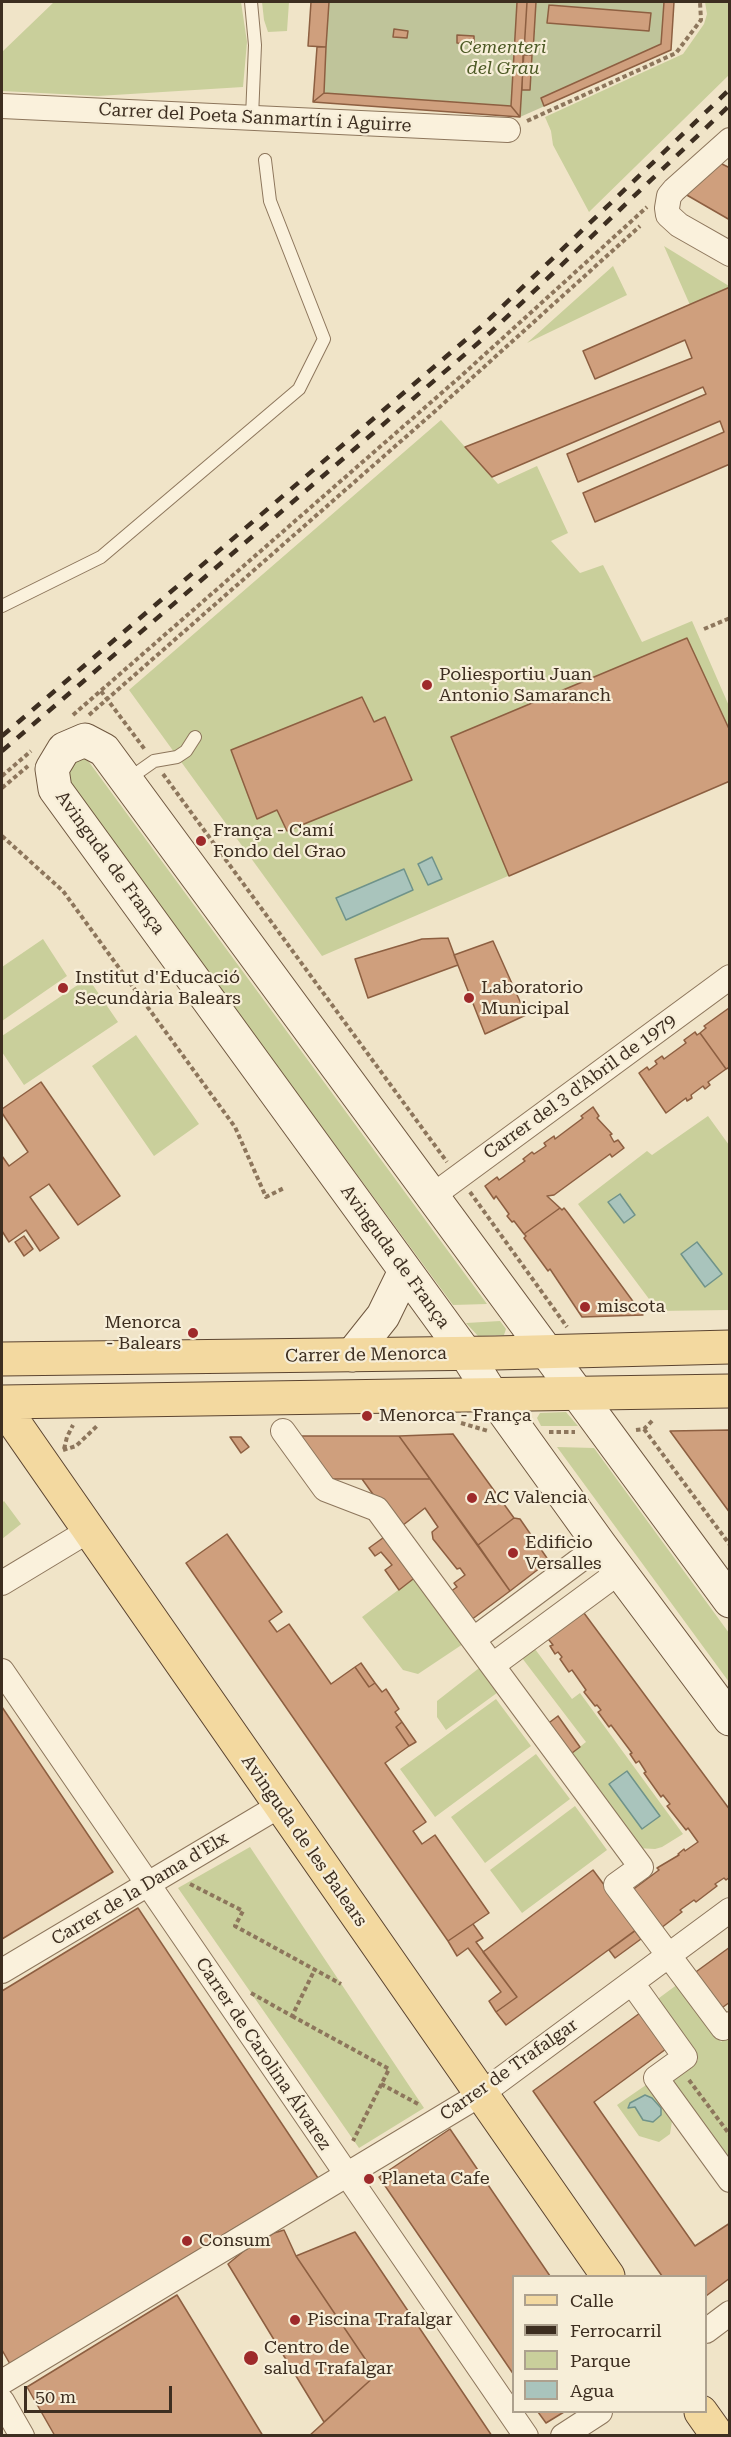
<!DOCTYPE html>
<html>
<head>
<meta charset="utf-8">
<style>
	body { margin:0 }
	#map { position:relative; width:731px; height:2437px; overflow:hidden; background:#f0e4c8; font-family:"Roboto Serif",serif }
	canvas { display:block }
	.frame { position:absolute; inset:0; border:3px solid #3d2e20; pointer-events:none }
	.legend { position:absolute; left:512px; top:2275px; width:195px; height:138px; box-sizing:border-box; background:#f7eed8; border:2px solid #ada18e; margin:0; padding:8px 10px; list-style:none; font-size:18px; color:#3d2e20 }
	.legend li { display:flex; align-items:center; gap:12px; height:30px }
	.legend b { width:30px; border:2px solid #ada18e }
	.scale { position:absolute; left:24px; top:2386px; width:148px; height:27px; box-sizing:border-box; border:3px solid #3d2e20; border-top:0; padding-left:8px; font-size:18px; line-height:21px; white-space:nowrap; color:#3d2e20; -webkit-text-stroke:4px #f7eed8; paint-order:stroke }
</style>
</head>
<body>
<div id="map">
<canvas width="731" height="2437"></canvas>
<div class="frame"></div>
<ul class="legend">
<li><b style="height:8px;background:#f3d9a0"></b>Calle</li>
<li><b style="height:8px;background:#3d2e20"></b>Ferrocarril</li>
<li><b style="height:16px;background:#c9cf9b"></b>Parque</li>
<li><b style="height:16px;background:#a9c4bc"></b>Agua</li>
</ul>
<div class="scale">50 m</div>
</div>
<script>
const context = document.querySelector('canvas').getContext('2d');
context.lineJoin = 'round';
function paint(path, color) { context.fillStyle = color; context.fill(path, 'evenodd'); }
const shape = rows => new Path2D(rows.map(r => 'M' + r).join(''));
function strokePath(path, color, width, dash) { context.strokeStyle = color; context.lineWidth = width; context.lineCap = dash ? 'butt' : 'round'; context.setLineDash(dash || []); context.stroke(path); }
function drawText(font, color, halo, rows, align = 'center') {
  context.font = font + ' "Roboto Serif",serif'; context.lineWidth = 4.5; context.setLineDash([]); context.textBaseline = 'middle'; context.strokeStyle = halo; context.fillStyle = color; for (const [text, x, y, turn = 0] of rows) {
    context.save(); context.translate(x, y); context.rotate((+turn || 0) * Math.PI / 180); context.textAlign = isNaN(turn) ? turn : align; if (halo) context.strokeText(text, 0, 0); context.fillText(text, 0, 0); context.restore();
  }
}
paint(shape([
	[54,2,241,2,247,42,243,87,98,96,2,91,2,52],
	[262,2,289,2,287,31,268,32,264,20],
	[705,2,729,2,729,75,589,212,553,145,551,131,545,117,683,54,704,24,707,14],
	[664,246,729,286,729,287,690,305],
	[613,266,627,295,527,343],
	[441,420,498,484,537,466,568,533,551,541,580,573,603,565,642,642,692,621,729,706,729,781,322,956,129,690],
	[67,757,86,758,487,1304,453,1305,64,776],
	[43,939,67,976,2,1021,2,967],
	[88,978,118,1022,24,1085,2,1052,2,1036],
	[136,1035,199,1124,154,1156,92,1066],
	[708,1116,729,1145,729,1310,658,1311,578,1204,647,1151,652,1155],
	[500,1321,506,1329,504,1335,478,1336,466,1323],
	[566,1412,578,1426,541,1426,537,1418,540,1413],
	[557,1447,594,1448,729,1633,729,1682],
	[4,1501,21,1524,2,1539,2,1503],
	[417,1576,466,1642,418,1674,403,1670,362,1617],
	[532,1645,572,1699,580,1693,683,1834,662,1847,655,1849,636,1848,568,1756,586,1742,519,1654],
	[483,1665,501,1690,446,1730,437,1717,437,1701],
	[496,1699,531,1746,435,1817,400,1769],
	[536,1754,570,1799,485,1863,451,1817],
	[575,1806,607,1850,522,1913,490,1870],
	[250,1847,424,2108,359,2148,178,1888],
	[678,1984,721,2042,729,2036,729,2167,667,2083,698,2060,655,2001],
	[646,2085,672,2121,670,2134,659,2142,639,2136,617,2105]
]), '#c9cf9b');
paint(shape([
	[311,2,674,2,671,50,520,117,313,102,317,47,308,46]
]), '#bfc49a');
const water = shape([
	[432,857,442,879,428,885,418,864,432,857],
	[404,869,413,890,346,920,336,898,404,869],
	[620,1194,635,1215,624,1223,608,1202,620,1194],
	[697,1242,722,1274,705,1287,681,1254,697,1242],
	[627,1771,660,1816,642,1829,609,1784,627,1771],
	[645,2095,652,2098,661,2108,661,2115,653,2122,643,2120,635,2107,628,2108,630,2103,645,2095]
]);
paint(water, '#a9c4bc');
strokePath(water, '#6f938a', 1.5);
const building = shape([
	[311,2,329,2,326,47,308,46,311,2],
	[517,2,527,2,520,117,511,106,517,2],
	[527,2,536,2,533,52,524,52,527,2],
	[664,2,674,2,671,50,544,106,541,98,661,44,664,2],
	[549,5,651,13,649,31,547,23,549,5],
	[394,29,408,31,407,38,393,37,394,29],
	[457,35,474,36,474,44,457,43,457,35],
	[317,47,326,47,324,93,313,102,317,47],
	[523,55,532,55,530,90,522,90,523,55],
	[324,93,511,106,520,117,313,102,324,93],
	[718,162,730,168,730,220,685,194,718,162],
	[730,287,730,464,595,522,583,493,724,432,720,421,578,482,567,454,706,394,703,387,492,477,465,447,692,358,685,340,595,379,583,351,730,287],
	[687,638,730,731,730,781,509,876,451,737,687,638],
	[362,697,374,722,385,717,412,780,287,831,277,810,257,819,231,750,362,697],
	[448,938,458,965,368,998,355,959,422,939,448,938],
	[493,941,526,1015,485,1034,454,955,493,941],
	[729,1008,730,1067,726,1069,700,1033,706,1028,704,1026,729,1008],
	[695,1032,697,1035,700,1033,726,1069,708,1082,710,1085,705,1089,703,1086,691,1095,692,1098,687,1101,686,1098,666,1113,639,1073,647,1067,649,1070,657,1064,655,1061,662,1056,664,1059,686,1043,684,1040,695,1032],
	[41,1082,120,1196,78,1225,49,1184,30,1197,59,1238,40,1251,26,1230,9,1242,2,1231,2,1156,9,1166,28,1152,2,1113,2,1109,41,1082],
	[593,1107,599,1116,597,1118,612,1134,610,1135,614,1142,618,1140,624,1148,612,1157,610,1154,554,1195,547,1196,560,1208,524,1234,514,1221,512,1222,507,1216,509,1214,496,1196,494,1199,485,1186,497,1177,499,1180,525,1161,523,1159,532,1152,534,1154,546,1146,544,1143,554,1136,555,1139,583,1118,581,1116,593,1107],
	[560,1208,562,1210,564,1208,568,1213,643,1315,582,1317,550,1269,548,1271,524,1238,526,1236,524,1234,560,1208],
	[24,1236,33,1249,24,1256,15,1242,24,1236],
	[730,1430,730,1513,670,1431,730,1430],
	[453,1434,514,1518,478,1545,399,1436,453,1434],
	[298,1436,399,1436,430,1479,329,1479,298,1436],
	[230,1437,241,1437,249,1447,241,1453,230,1437],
	[362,1479,430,1479,510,1591,467,1623,447,1594,457,1587,454,1583,465,1575,460,1568,457,1569,433,1539,432,1532,438,1527,425,1508,398,1529,362,1479],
	[514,1518,520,1519,549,1561,510,1591,478,1545,514,1518],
	[227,1534,282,1612,269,1621,277,1632,289,1624,331,1684,355,1667,369,1687,375,1683,382,1692,386,1689,399,1709,395,1712,402,1722,396,1727,409,1746,385,1763,426,1822,413,1831,422,1844,435,1835,489,1913,448,1941,186,1563,227,1534],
	[387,1535,417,1576,399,1590,385,1570,392,1565,381,1552,375,1556,369,1548,387,1535],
	[581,1609,730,1810,730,1877,726,1880,724,1878,715,1884,717,1886,696,1902,694,1900,680,1910,682,1912,661,1928,631,1891,659,1870,657,1868,679,1855,678,1854,684,1849,685,1851,698,1842,688,1828,686,1830,667,1806,670,1804,663,1795,661,1797,644,1773,646,1772,639,1761,636,1763,630,1754,632,1753,611,1725,609,1727,598,1712,601,1710,597,1705,595,1706,584,1692,586,1690,572,1670,569,1672,560,1659,562,1657,558,1652,555,1654,550,1646,553,1645,545,1635,581,1609],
	[361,1663,375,1683,369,1687,355,1667,361,1663],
	[2,1707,113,1872,2,1939,2,1707],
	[558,1716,580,1747,568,1756,546,1725,558,1716],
	[402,1722,416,1742,409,1746,396,1727,402,1722],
	[593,1870,637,1929,506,2025,496,2012,517,1997,483,1952,593,1870],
	[138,1908,318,2178,10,2364,2,2350,2,1991,138,1908],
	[473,1924,483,1938,476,1942,517,1997,496,2012,489,2001,501,1992,468,1948,457,1956,448,1941,473,1924],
	[635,1931,641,1939,615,1958,609,1950,635,1931],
	[730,1947,730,2002,719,2010,693,1974,730,1947],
	[640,2013,666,2049,594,2102,695,2246,730,2223,730,2278,706,2296,706,2276,662,2276,533,2091,640,2013],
	[450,2129,550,2276,514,2276,514,2375,379,2177,450,2129],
	[284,2230,296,2256,376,2375,324,2422,228,2264,245,2250,274,2233,284,2230],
	[355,2232,492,2436,309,2436,376,2375,296,2256,355,2232],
	[177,2295,263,2436,55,2436,27,2387,177,2295],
	[538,2412,564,2412,546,2423,538,2412]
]);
paint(building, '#cf9f7d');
strokePath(building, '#8d5f41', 1.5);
const lane = shape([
	[251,2,255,45,252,117],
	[2,606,101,557,299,389,324,339,270,201,265,160],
	[127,780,154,761,177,757,186,751,195,737]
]);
const street = shape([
	[2,106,508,130],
	[730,140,674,190,669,196,667,208,668,215,679,225,730,254],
	[431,1197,730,977],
	[283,1431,325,1489,377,1509,641,1867,616,1885,723,2028,730,2024],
	[2,1583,88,1531],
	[474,1639,600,1545],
	[493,1665,619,1572],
	[2,1671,526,2436],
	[2,1971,279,1806],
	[632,1983,685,2057,656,2078,730,2180],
	[706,2331,730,2313],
	[2,2382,481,2094,730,1910],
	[2,2401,22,2436],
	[563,2436,600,2412]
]);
const secondary = shape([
	[352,1355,383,1316,405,1271],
	[730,1601,104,750,85,740,64,749,52,769,55,789,466,1354,492,1395,600,1545,730,1719]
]);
const primary = shape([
	[2,1359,495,1353,730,1347],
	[2,1402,730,1391],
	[2,1405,608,2276],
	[701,2412,718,2436]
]);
strokePath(lane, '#8d765c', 14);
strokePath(street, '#8d765c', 26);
strokePath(secondary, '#6f573f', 35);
strokePath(primary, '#5b4430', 35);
strokePath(shape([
	[527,121,676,53,701,20,700,2],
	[704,629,730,618],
	[101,691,146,751],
	[73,715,461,376,647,207],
	[89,715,433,413,640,226],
	[163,774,447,1162],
	[2,776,31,751],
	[2,788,28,766],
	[2,836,63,891,235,1127,266,1197,284,1188],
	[470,1192,567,1327],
	[461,1423,488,1431],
	[644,1429,730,1545],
	[636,1430,644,1429,654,1419],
	[549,1432,575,1432],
	[64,1449,67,1437,73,1425],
	[63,1450,76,1446,97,1426],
	[190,1884,243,1911,235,1926,341,1984],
	[251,1993,292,2016,315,1969],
	[292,2016,389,2069,353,2141],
	[689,2080,730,2135],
	[381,2084,420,2105]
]), '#8d765c', 4, [4.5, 3]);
strokePath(lane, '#faf1dc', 12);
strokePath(street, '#faf1dc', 24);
strokePath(secondary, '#faf1dc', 33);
strokePath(primary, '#f3d9a0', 33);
strokePath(shape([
	[2,736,483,325,730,89],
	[2,751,491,332,730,105]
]), '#3d2e20', 4.5, [10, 10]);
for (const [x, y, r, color] of [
	[427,685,6,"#9e2a2b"],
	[201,841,6,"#9e2a2b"],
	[63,988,6,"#9e2a2b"],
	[469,998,6,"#9e2a2b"],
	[585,1307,6,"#9e2a2b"],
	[193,1333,6,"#9e2a2b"],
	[367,1416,6,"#9e2a2b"],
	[472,1498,6,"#9e2a2b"],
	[513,1553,6,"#9e2a2b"],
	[369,2179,6,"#9e2a2b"],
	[187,2241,6,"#9e2a2b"],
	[295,2320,6,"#9e2a2b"],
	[251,2358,8,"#9e2a2b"]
]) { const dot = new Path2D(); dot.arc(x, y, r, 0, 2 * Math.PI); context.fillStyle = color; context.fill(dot); strokePath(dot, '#f7eed8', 2); }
drawText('italic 18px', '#4d5a26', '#f7eed8', [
	["Cementeri",503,48],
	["del Grau",503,69]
]);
drawText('18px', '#3d2e20', '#f7eed8', [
	["Carrer del Poeta Sanmartín i Aguirre",255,118,3],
	["Avinguda de França",110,863,54],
	["Carrer del 3 d'Abril de 1979",580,1087,-36],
	["Avinguda de França",395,1257,54],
	["Carrer de Menorca",366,1355,-1],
	["Avinguda de les Balears",304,1841,55],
	["Carrer de la Dama d'Elx",140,1889,-31],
	["Carrer de Carolina Álvarez",263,2054,56],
	["Carrer de Trafalgar",509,2070,-35]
]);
drawText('18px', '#3d2e20', '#f7eed8', [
	["Poliesportiu Juan",439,675],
	["Antonio Samaranch",439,696],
	["França - Camí",213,831],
	["Fondo del Grao",213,852],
	["Institut d'Educació",75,978],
	["Secundària Balears",75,999],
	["Laboratorio",481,988],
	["Municipal",481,1009],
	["miscota",597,1307],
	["Menorca",181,1323,"right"],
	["- Balears",181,1344,"right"],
	["Menorca - França",379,1416],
	["AC Valencia",484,1498],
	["Edificio",525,1543],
	["Versalles",525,1564],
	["Planeta Cafe",381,2179],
	["Consum",199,2241],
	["Piscina Trafalgar",307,2320],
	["Centro de",264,2348],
	["salud Trafalgar",264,2369]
], 'left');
</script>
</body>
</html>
